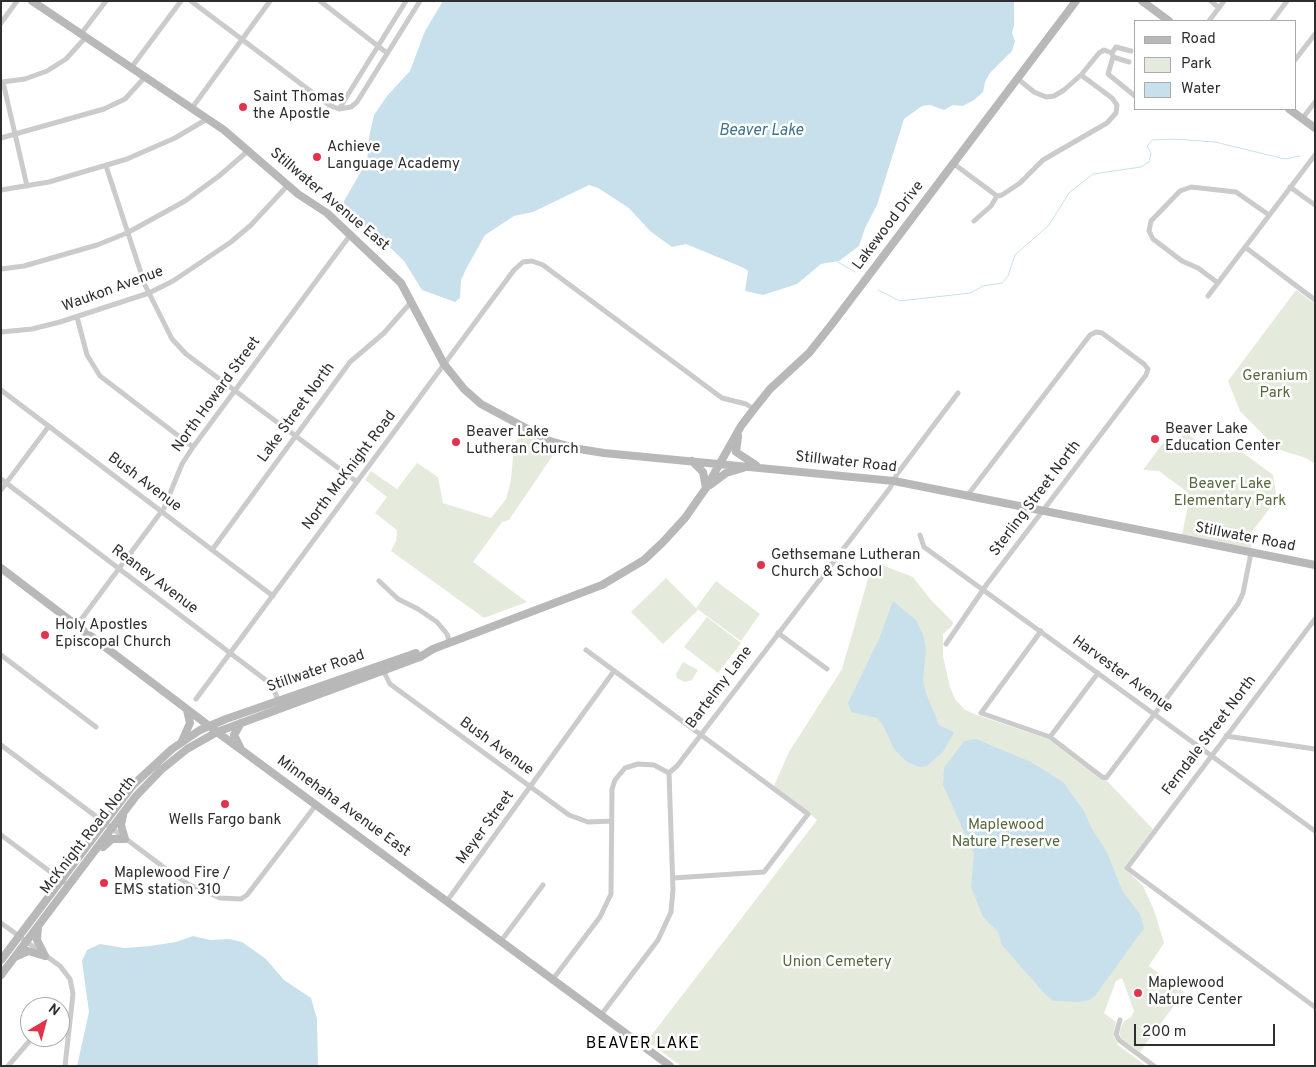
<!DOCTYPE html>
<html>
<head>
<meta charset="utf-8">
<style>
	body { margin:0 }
	#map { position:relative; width:1316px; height:1067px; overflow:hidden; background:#fff; font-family:Overpass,sans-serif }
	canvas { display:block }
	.frame { position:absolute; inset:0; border:2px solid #2e2e2e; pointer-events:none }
	.legend { position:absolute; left:1134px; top:20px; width:162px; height:90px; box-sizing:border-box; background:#fff; border:1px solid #ababab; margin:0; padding:6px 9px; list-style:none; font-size:15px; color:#2e2e2e }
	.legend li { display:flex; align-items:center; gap:10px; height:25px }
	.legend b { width:25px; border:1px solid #ababab }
	.north { position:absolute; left:20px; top:997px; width:50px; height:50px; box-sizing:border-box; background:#fff; border:1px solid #ababab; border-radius:50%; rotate:37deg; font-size:14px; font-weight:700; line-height:20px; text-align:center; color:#2e2e2e }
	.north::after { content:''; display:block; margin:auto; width:18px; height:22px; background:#e2334c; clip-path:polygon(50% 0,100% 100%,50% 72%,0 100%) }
	.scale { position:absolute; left:1134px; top:1024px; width:141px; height:22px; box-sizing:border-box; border:2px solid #2e2e2e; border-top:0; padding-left:6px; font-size:15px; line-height:18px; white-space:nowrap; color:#2e2e2e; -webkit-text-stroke:4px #fff; paint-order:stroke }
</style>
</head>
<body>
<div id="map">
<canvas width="1316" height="1067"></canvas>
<div class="frame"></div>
<ul class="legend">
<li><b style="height:6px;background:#b8b8b8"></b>Road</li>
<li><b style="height:14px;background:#e5ebdc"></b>Park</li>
<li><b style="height:14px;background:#c8e0eb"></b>Water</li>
</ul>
<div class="north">N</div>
<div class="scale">200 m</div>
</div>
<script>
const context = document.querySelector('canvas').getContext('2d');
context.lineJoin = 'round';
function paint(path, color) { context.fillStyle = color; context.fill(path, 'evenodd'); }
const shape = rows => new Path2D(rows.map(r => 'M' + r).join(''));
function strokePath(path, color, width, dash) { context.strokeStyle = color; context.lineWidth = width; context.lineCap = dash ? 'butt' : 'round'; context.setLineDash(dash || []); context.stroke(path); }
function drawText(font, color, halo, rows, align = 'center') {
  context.font = font + ' Overpass,sans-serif'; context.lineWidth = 5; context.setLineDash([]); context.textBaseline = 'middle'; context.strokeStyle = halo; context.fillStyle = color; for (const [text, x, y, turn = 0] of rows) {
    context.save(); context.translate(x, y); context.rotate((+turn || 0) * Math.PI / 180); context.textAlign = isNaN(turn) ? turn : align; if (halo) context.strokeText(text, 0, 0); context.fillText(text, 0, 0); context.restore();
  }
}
paint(shape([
	[1296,290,1315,304,1315,464,1306,458,1277,449,1240,411,1228,381],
	[522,432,553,448,555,452,509,520,502,522,473,562,527,602,484,618,391,551,396,541,397,530,375,513,387,497,365,480,371,471,397,489,417,463,438,477,443,503,491,518,506,499,511,480,514,444],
	[1185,432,1211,451,1242,452,1273,475,1277,499,1251,533,1251,553,1181,540,1188,505,1189,497,1186,491,1159,471,1143,470,1168,436,1177,442],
	[882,565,913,577,931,600,953,622,952,626,943,634,943,656,950,687,955,699,964,709,974,714,1048,739,1100,779,1107,781,1153,829,1125,866,1125,869,1143,886,1154,910,1164,943,1149,966,1184,992,1140,1052,1121,1038,1119,1033,1124,1021,1131,1017,1134,1011,1122,978,1116,981,1104,1013,1116,1022,1113,1034,1118,1045,1146,1066,681,1066,647,1041,817,820,789,797,773,788,789,752,842,669,870,572],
	[666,578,698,610,663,644,631,612],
	[716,581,760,614,741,641,696,608],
	[707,617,741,643,718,673,684,647],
	[683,662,698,670,692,680,685,682,677,678,676,674]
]), '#e5ebdc');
paint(shape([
	[443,1,1014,1,1014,25,1012,33,1015,41,1012,51,990,73,985,82,983,92,974,100,963,106,953,105,944,110,930,105,922,106,904,119,877,205,865,228,859,246,839,261,821,264,797,284,763,295,745,291,748,271,744,268,686,244,672,247,650,231,629,208,598,188,589,185,533,212,514,216,485,235,466,269,461,280,460,298,455,302,422,290,404,261,377,235,348,216,343,209,344,201,367,161,369,137,374,115,387,96,410,71,425,31],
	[893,601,916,620,923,634,926,650,923,681,926,693,939,725,954,732,943,752,927,766,919,767,907,762,894,749,883,725,877,718,851,712,848,703,879,639],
	[976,739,1031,762,1063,782,1084,811,1092,829,1107,852,1122,890,1140,914,1144,928,1095,996,1089,1000,1080,1002,1053,1001,1045,994,1002,945,998,932,983,917,971,887,974,854,943,785,944,768,964,741],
	[193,936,210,940,229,939,242,942,266,959,284,980,311,998,317,1019,318,1066,77,1066,89,1012,82,961,87,950,100,944,124,948,150,946,176,942]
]), '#c8e0eb');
strokePath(shape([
	[836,261,855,272],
	[878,290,900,301,970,293,983,286,1002,283,1008,276,1015,255,1049,225,1069,193,1093,174,1141,167,1149,162,1151,153,1147,146,1152,140,1174,139,1215,142,1285,159,1300,156]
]), '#c8e0eb', 1);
strokePath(shape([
	[191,1,329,105,339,109,351,107,357,102,420,1],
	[320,1,387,53],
	[1211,1,1219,8],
	[1209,21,1224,1],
	[1272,21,1287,1],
	[1,23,17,1],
	[81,34,106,1],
	[1112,53,1116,47,1131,51],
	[1113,57,1129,62],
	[1295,60,1315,34],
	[131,68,181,1],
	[1081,75,1099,53,1104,50,1112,53,1113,57,1108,74,1135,96],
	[2,82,25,79,47,71,66,59,86,37],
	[3,82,27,186],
	[192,108,270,1],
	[339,109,406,1],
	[1302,119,1315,102],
	[1,138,104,109,125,99,145,77],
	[954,164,997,196,1002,195,1020,183,1043,160,1107,123,1116,113,1117,105,1112,98,1081,75,1064,90,1054,96,1046,97,1034,92,1018,79],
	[106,166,145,285,172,339,186,354,357,482],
	[1290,187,1315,205],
	[1,190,49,182,127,159,175,138,207,119],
	[974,221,991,206,997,196],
	[1245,247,1315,300],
	[1,269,24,266,97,245,127,233,185,201,219,176,249,150],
	[1218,283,1198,268,1182,261,1153,239,1149,231,1151,221,1180,191,1191,187,1236,192,1269,215],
	[1208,296,1315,155],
	[77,317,87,355,100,376,193,447],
	[1,332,32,329,60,322,149,293,173,281,231,242,251,225,288,185],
	[1,390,273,596],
	[1,479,267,681,273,687,279,703],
	[1,490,49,426],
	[920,535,924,547,1315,831],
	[212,550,350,362,384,333,412,301],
	[379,581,398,599,418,609,437,622,447,634,450,643],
	[1315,619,1127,868,1315,1007],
	[77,625,164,508,182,464,193,447,351,234],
	[1041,631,981,713,1050,737,1102,777,1106,778,1238,604,1243,593,1251,553],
	[778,633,827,669],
	[946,644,987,584,1146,375,1148,369,1144,364,1102,333,1096,332,1090,335,967,496],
	[586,650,808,814,764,872,673,878],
	[1,655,96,727],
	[382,668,390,684,569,815,588,822,612,821],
	[196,699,514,270,523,262,532,261,543,265,722,398,746,404,754,409],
	[1226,736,1315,749],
	[1050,737,1098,673],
	[1,745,174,875,190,885,220,898,241,899,247,895,316,805],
	[669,773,677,766,890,488,897,474,958,393],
	[1,835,68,885],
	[447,901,614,671],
	[1,923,60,966,70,979,73,994,65,1066],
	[501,941,543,885],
	[553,979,600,917,611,894,612,789,615,780,625,768,638,764,654,765,669,773],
	[601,1015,658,940,671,912,673,890,669,773],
	[1120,1020,1116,1034,1119,1040,1154,1066],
	[60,1026,68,1026],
	[8,1066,33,1037]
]), '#cbcbcb', 5);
strokePath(shape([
	[32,1,224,130,298,194,327,213,401,283,444,364,464,389,481,404,550,441,579,449,604,453,894,481,1315,565],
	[1142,1,1169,21],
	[1289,109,1315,128],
	[738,436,736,452,756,465],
	[692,461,703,472,706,488],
	[710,485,726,473,743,468],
	[1,568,217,732,670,1066],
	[182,741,190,723,187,710],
	[240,747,234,735,241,723],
	[103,847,112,839,125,839,121,825,123,816],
	[38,927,37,940,45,956],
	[17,956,28,951,45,956],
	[1,960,133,785,172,749,200,730,226,719,416,653],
	[1,975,136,796,161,770,187,749,217,732,420,657,433,649,602,585,644,560,663,542,685,518,706,488,741,426,754,409,770,389,809,353,832,324,1076,1]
]), '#b8b8b8', 8);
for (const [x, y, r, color] of [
	[243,107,5,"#e2334c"],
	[317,157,5,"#e2334c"],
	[1155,439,5,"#e2334c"],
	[456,442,5,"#e2334c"],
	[761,565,5,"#e2334c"],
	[45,635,5,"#e2334c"],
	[225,804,5,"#e2334c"],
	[104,883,5,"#e2334c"],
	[1138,993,5,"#e2334c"]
]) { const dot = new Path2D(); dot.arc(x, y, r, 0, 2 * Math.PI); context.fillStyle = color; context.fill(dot); strokePath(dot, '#fff', 2); }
drawText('15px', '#2e2e2e', '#fff', [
	["Saint Thomas",253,98],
	["the Apostle",253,115],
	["Achieve",327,148],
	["Language Academy",327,165],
	["Beaver Lake",1165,430],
	["Education Center",1165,447],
	["Beaver Lake",466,433],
	["Lutheran Church",466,450],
	["Gethsemane Lutheran",771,556],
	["Church & School",771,573],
	["Holy Apostles",55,626],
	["Episcopal Church",55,643],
	["Wells Fargo bank",225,821,"center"],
	["Maplewood Fire /",114,874],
	["EMS station 310",114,891],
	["Maplewood",1148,984],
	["Nature Center",1148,1001]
], 'left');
drawText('15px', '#2e2e2e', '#fff', [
	["Stillwater Avenue East",329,200,40],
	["Lakewood Drive",889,226,-53],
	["Waukon Avenue",113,290,-20],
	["North Howard Street",217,395,-54],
	["Lake Street North",297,413,-54],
	["Stillwater Road",846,463,6],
	["North McKnight Road",350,471,-53],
	["Bush Avenue",144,483,37],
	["Sterling Street North",1036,499,-53],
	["Stillwater Road",1245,538,11],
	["Reaney Avenue",154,580,37],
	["Stillwater Road",316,672,-19],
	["Harvester Avenue",1122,675,36],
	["Bartelmy Lane",720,688,-53],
	["Ferndale Street North",1210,736,-53],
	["Bush Avenue",496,747,36],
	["Minnehaha Avenue East",343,807,36],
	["Meyer Street",486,828,-54],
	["McKnight Road North",89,836,-52]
]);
drawText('15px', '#54693c', '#fff', [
	["Geranium",1275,377],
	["Park",1275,394],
	["Beaver Lake",1230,485],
	["Elementary Park",1230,502],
	["Maplewood",1006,826],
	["Nature Preserve",1006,843],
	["Union Cemetery",837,963]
]);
drawText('italic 16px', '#3d748e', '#fff', [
	["Beaver Lake",761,132]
]);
context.letterSpacing = '1px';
drawText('16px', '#000', '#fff', [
	["BEAVER LAKE",643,1045]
]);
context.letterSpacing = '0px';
</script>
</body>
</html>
